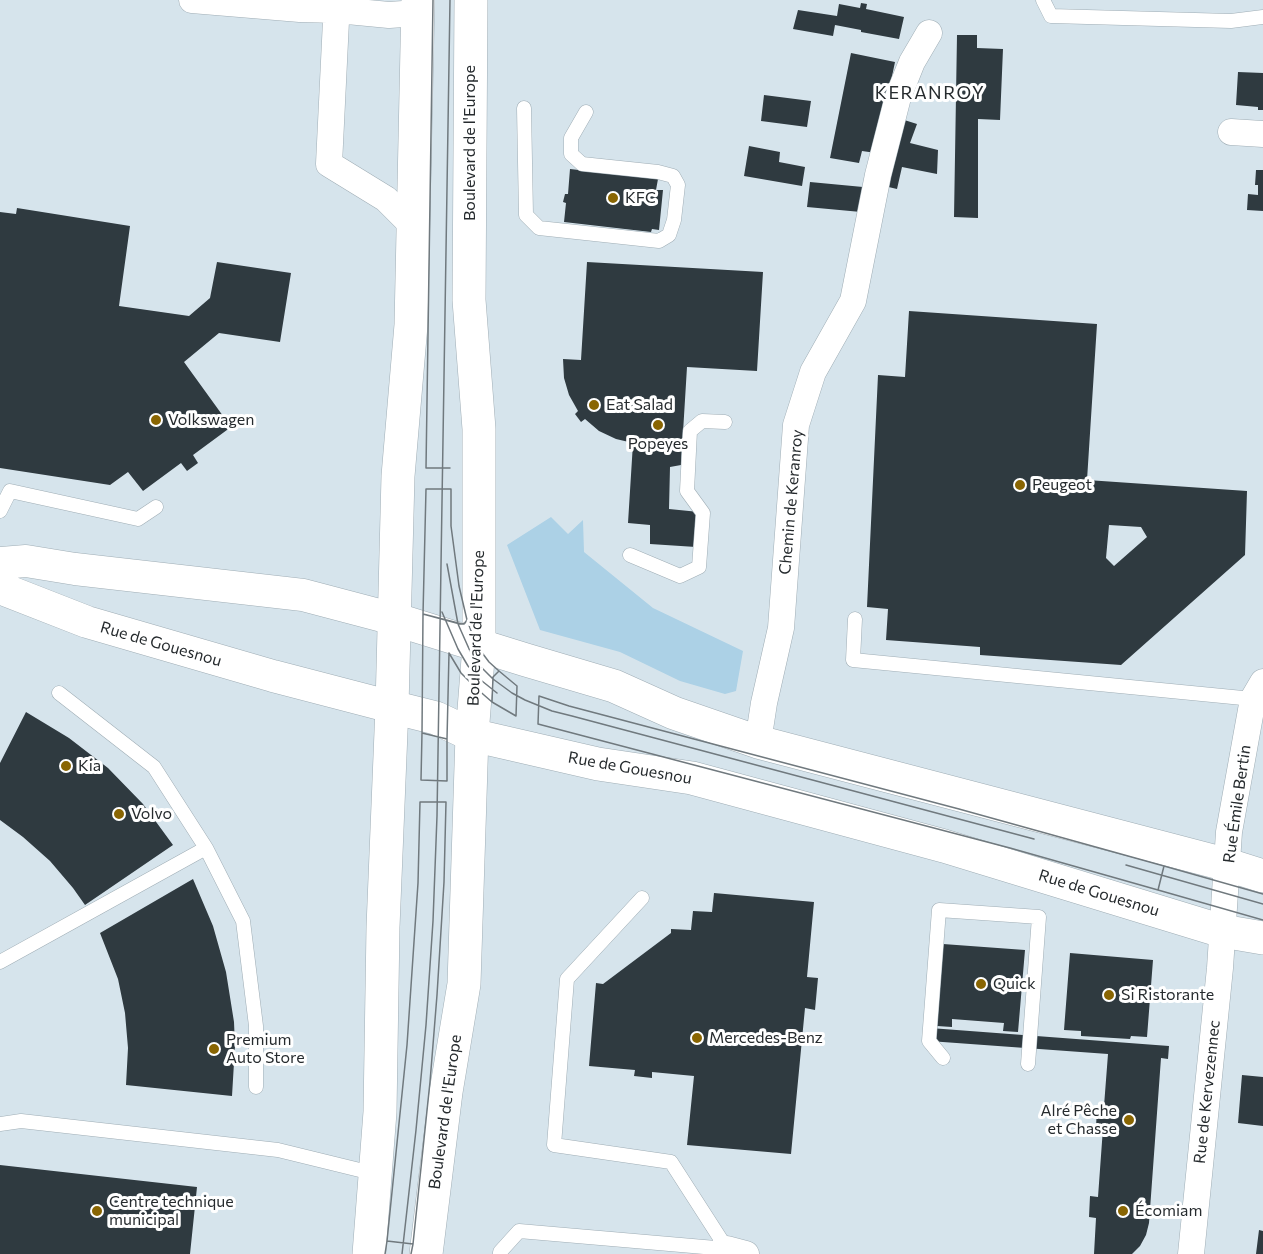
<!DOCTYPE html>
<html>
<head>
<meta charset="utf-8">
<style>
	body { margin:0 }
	canvas { display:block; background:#d6e4ec }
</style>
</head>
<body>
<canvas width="1263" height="1254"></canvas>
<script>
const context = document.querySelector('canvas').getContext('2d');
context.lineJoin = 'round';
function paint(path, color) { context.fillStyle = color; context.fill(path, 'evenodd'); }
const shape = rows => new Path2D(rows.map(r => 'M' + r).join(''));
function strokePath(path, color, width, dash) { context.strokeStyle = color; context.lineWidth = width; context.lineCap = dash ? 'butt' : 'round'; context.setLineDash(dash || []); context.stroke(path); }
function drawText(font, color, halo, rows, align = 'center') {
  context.font = font + ' Commissioner,sans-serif'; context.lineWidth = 6; context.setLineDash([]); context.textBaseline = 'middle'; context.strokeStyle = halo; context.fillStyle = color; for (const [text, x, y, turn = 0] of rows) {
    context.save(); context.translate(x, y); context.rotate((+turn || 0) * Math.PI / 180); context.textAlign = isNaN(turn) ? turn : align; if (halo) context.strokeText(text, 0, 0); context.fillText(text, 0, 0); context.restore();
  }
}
paint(shape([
	[551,517,568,534,583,520,584,552,653,608,743,651,736,691,725,694,680,681,620,652,540,630,507,545]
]), '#acd1e6');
paint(shape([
	[861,3,867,4,866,9,904,17,899,39,861,32,861,30,835,25,833,36,793,29,798,10,837,16,839,4,860,8],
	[957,35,977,35,977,48,1003,49,1000,120,978,119,978,218,954,217],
	[851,53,895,62,876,153,862,151,859,163,830,158],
	[1238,72,1263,73,1263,110,1258,110,1258,107,1236,105],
	[764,95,811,101,807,127,761,121],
	[898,118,917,124,910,143,938,150,937,174,902,167,897,189,880,185],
	[749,146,780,152,779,162,805,167,802,186,744,176],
	[570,169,658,179,656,190,663,190,659,230,652,229,651,232,564,222,566,203,563,202,565,194,568,194],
	[1256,170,1263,170,1263,211,1247,210,1248,194,1258,195,1258,185,1255,185],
	[810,182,863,187,861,212,807,207],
	[17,208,130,226,119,306,189,316,210,298,217,262,291,273,280,342,219,333,184,362,231,427,193,455,198,463,187,471,181,463,143,491,128,472,110,485,0,468,0,212,16,214],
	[587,262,763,272,757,371,687,367,681,465,670,467,669,509,699,512,696,547,650,544,650,525,628,523,633,443,616,439,599,431,585,419,581,422,575,414,578,411,569,395,564,378,563,359,581,360],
	[909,311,1097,324,1087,480,1247,491,1245,555,1121,665,980,655,980,647,886,640,888,609,867,607,878,375,905,377],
	[1109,525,1141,527,1147,537,1114,566,1106,558],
	[26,712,69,738,108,768,143,804,173,845,85,905,73,888,50,861,23,837,0,820,0,763],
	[193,879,213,926,226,972,234,1022,235,1046,232,1096,126,1085,128,1048,125,1013,118,979,100,933],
	[714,893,814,902,807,977,818,978,815,1010,805,1008,791,1154,687,1145,694,1076,652,1072,652,1078,634,1076,635,1070,589,1066,596,983,603,984,671,933,671,929,691,930,693,911,712,912],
	[943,944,1025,950,1018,1032,1003,1031,1004,1023,952,1019,952,1027,937,1026],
	[1070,953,1153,960,1147,1037,1131,1036,1130,1039,1081,1036,1081,1031,1064,1030],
	[930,1028,1169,1046,1168,1059,1161,1058,1149,1223,1146,1235,1140,1246,1132,1254,1094,1254,1096,1218,1089,1217,1090,1196,1098,1197,1103,1128,1096,1128,1097,1106,1104,1106,1108,1054,929,1041],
	[1242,1075,1263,1077,1263,1126,1238,1123],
	[0,1165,197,1187,190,1254,0,1254],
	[1259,1230,1263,1231,1263,1254,1256,1254]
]), '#2f3a40');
const service = shape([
	[1043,0,1051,16,1231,21,1263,17],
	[524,108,526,215,539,228,659,241,669,235,674,220,678,185,673,176,658,172,582,164,571,154,571,138,586,112],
	[0,511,10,491,138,519,156,507],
	[630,555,680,576,699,567,703,513,687,491,690,431,702,421,725,422],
	[855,619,853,660,1253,699],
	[206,848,243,921,256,1026,256,1087],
	[642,898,567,979,554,1145,671,1162,727,1249],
	[0,962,206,848,154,767,59,693],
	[943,1058,929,1041,939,910,1039,917,1028,1064],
	[0,1124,21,1121,278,1150,376,1174],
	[500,1254,500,1252,519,1231,727,1249]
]);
const minor = shape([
	[192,0,300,9,337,10,389,15,418,13],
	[337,0,329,164,386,199,413,226],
	[1231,132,1263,134],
	[758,742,764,703,781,628,796,425,813,372,853,301,878,175,898,97,912,62,929,33],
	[727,1249,746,1254],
	[1191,1254,1220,968,1229,832,1253,699,1263,682]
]);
const tertiary = shape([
	[0,563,26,561,75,569,303,595,394,619],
	[0,588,87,622,273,676,392,707]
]);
const secondary = shape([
	[394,619,526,660,614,686,674,713,758,742,1228,865,1263,876],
	[392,707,436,718,472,735,598,764,692,778,944,846,1222,931,1263,938]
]);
const primary = shape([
	[369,1254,380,1112,383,927,392,707,398,476,411,325,418,0],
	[426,1254,446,1092,464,984,472,735,479,646,479,429,469,300,471,0]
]);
strokePath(service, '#9fadb5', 15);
strokePath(minor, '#9fadb5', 27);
strokePath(tertiary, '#9fadb5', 33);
strokePath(secondary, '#9fadb5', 34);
strokePath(primary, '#9fadb5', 34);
strokePath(service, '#fff', 14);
strokePath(minor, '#fff', 26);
strokePath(tertiary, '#fff', 32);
strokePath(secondary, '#fff', 33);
strokePath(primary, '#fff', 33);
strokePath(shape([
	[433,0,426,468,450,468],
	[426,489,451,489,451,526,459,586,467,620,464,624,460,624,423,614,426,489],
	[447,564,458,624,470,651,480,666,493,679,512,693,525,700,552,711,572,716,1034,839],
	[442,612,458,649,468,666,482,681,497,693],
	[423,614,462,624,465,623,467,620,473,636,480,650,489,662,499,671,493,677,492,702,476,688,461,673,449,653,447,739,422,733,423,614],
	[499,671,517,686,516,716,492,702,493,677,499,671],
	[539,696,569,706,959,809,1164,866,1158,890,1010,848,538,724,539,696],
	[422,733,447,739,447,781,421,780,422,733],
	[420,802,446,802,444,882,437,995,430,1082,413,1244,387,1241,407,1045,418,883,420,802],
	[1126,865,1263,904],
	[1263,894,1164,866,1158,890,1263,920],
	[385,1254,387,1241,413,1244,411,1254],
	[402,1254,416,1130,426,1025,433,921,437,816,450,0]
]), '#70797e', 1.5);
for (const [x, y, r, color] of [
	[613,198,6,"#896502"],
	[594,405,6,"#896502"],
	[156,420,6,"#896502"],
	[658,425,6,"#896502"],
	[1020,485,6,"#896502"],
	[66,766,6,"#896502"],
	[119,814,6,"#896502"],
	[981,984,6,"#896502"],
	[1109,995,6,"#896502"],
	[697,1038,6,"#896502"],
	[214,1049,6,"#896502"],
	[1129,1120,6,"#896502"],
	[97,1211,6,"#896502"],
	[1123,1211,6,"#896502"]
]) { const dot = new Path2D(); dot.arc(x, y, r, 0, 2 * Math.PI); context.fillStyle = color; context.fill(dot); strokePath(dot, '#fff', 2); }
drawText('16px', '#262b2e', '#fff', [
	["Boulevard de l'Europe",470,143,-90],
	["Chemin de Keranroy",791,502,-85],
	["Boulevard de l'Europe",476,628,-88],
	["Rue de Gouesnou",161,644,16],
	["Rue de Gouesnou",630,768,10],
	["Rue Émile Bertin",1237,804,-82],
	["Rue de Gouesnou",1099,893,17],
	["Rue de Kervezennec",1207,1092,-84],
	["Boulevard de l'Europe",445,1112,-82]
]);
drawText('16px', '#262b2e', '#fff', [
	["KFC",625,198],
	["Eat Salad",606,405],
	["Volkswagen",168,420],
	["Popeyes",658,444,"center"],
	["Peugeot",1032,485],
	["Kia",78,766],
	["Volvo",131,814],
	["Quick",993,984],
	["Si Ristorante",1121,995],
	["Mercedes-Benz",709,1038],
	["Premium",226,1040],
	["Auto Store",226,1058],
	["Alré Pêche",1117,1111,"right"],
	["et Chasse",1117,1129,"right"],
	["Centre technique",109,1202],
	["municipal",109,1220],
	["Écomiam",1135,1211]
], 'left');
context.letterSpacing = '1.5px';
drawText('18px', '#262b2e', '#fff', [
	["KERANROY",930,93]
]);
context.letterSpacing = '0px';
</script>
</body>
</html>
